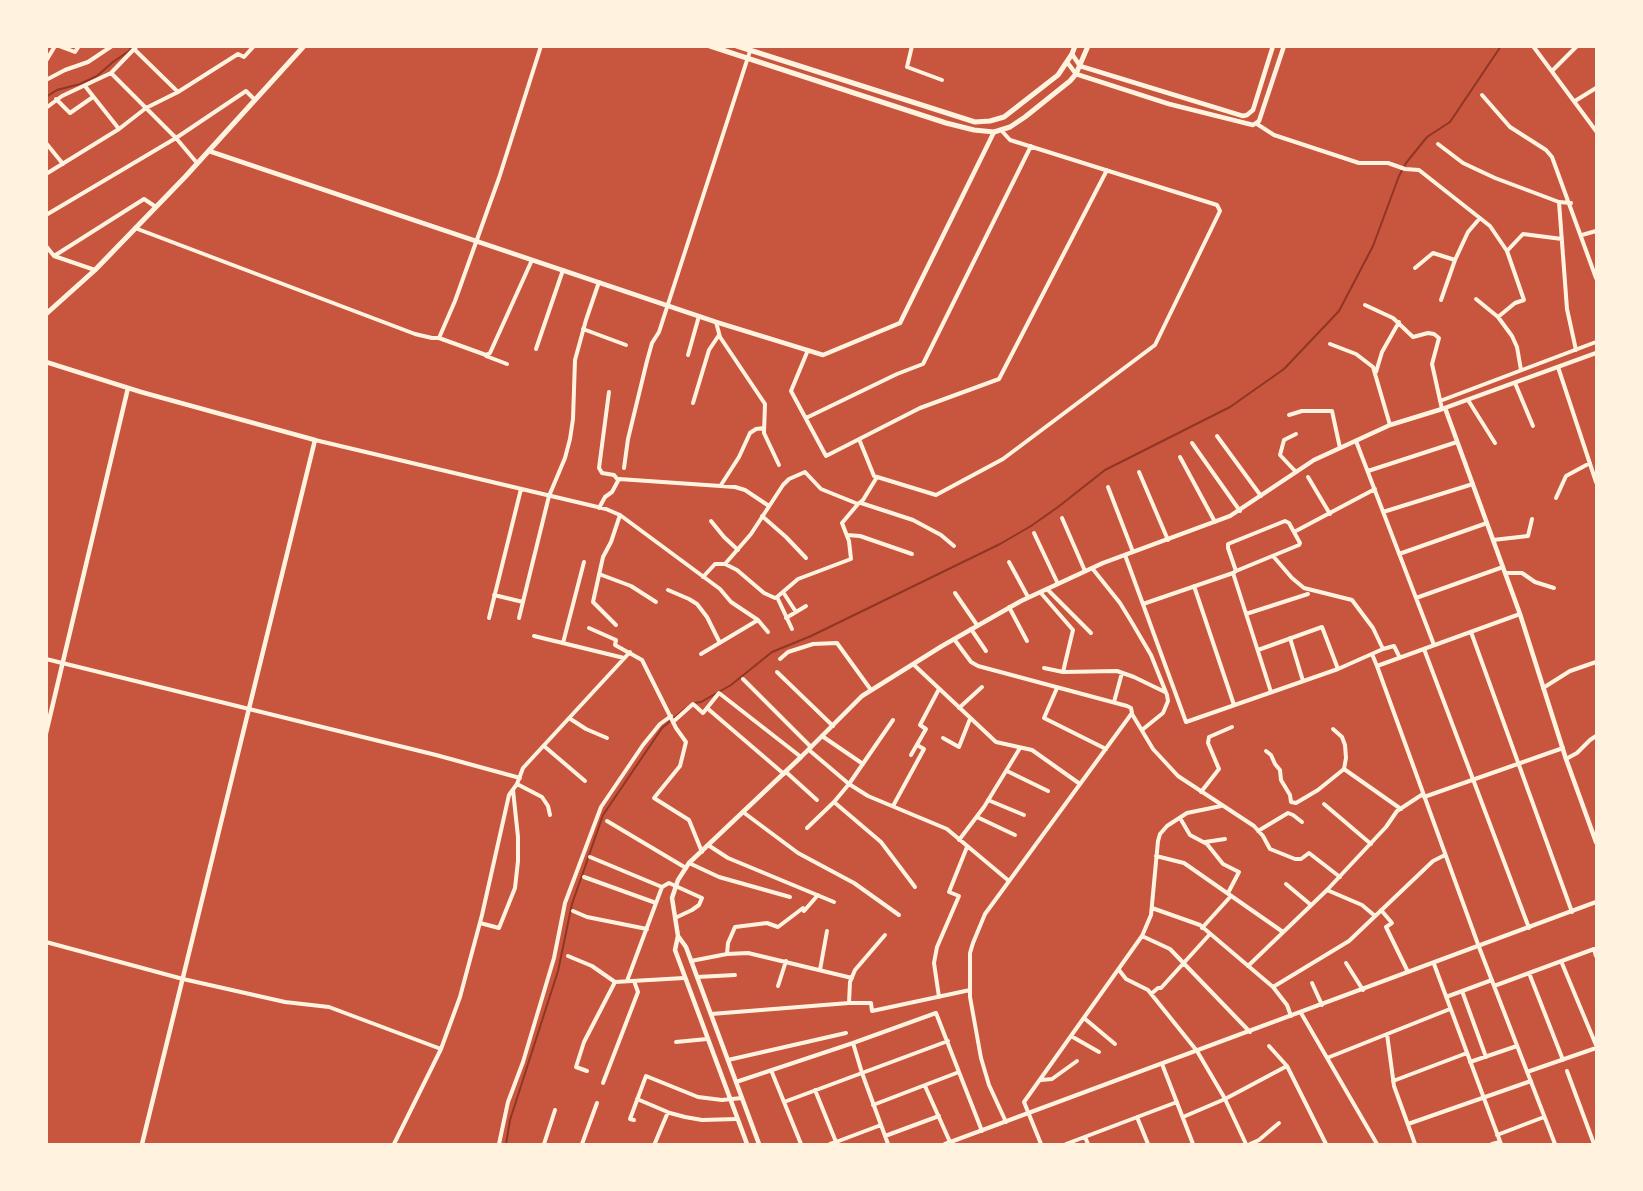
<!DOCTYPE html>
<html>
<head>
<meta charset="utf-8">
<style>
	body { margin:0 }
	#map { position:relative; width:1643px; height:1191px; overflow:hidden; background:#c8553d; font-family:Arial,sans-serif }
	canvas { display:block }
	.frame { position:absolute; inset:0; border:48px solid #fff3e0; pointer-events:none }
</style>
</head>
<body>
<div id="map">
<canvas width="1643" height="1191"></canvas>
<div class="frame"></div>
</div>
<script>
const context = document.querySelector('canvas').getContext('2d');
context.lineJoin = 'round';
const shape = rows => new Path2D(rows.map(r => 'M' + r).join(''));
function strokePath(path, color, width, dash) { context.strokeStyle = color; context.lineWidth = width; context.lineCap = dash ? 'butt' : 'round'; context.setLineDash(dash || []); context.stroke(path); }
strokePath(shape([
	[46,97,57,90,80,84,97,76,113,62,129,51,132,46],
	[694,703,701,702,731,685,772,652,811,636,1000,544,1031,526,1058,507,1105,470,1230,407,1284,369,1339,311,1373,246,1399,176,1406,163,1427,137,1450,122,1501,46],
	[506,1144,510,1120,558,971,572,904,603,815,662,728,686,708]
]), '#8f3625', 2);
strokePath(shape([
	[59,46,75,52,79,46],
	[912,46,907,67,942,80],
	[1533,46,1596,131],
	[135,50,178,92],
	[46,61,55,46],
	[1552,71,1577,46],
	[111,73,137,46],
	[46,80,65,70,88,62,112,46],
	[85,86,119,129],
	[1482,95,1510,127,1546,150,1552,157,1596,278],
	[56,99,70,113,93,97],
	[1575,101,1596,88],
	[46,108,62,96,111,73,176,138,197,163],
	[1257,124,1274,135,1359,163,1388,163,1405,169,1419,170,1490,226,1507,251,1524,300,1515,303,1498,317],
	[46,143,63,164],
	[1438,144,1463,163,1495,178,1559,202,1571,203],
	[46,174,119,129,146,108,178,92,238,54,244,57,254,46],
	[1559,202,1567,309,1576,350],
	[46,215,176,138,246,91,255,100],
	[135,228,415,334,432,338,439,338,455,301,499,178,541,46],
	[1582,235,1596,231],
	[46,246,54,256,95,270],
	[1507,251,1523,234,1562,239],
	[54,256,144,199,156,207],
	[1415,268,1433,253,1455,260],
	[1476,299,1498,317,1512,336,1517,347,1521,370],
	[1441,300,1455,260,1468,232,1480,218],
	[1365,305,1393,318,1413,337,1428,333,1434,334,1439,338,1432,364,1442,409],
	[716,322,720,337,765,404,764,433,779,465],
	[583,329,626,345],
	[439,338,486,355,490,353,532,260],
	[1330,344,1356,354,1373,367,1390,425],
	[536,349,563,270],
	[808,350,791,391,826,456,920,408,999,379,1107,170],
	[688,355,699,316],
	[486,356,507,364],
	[1558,367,1596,482],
	[1376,372,1382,352,1399,322],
	[1515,383,1533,426],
	[609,392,599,468,602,473,614,475,618,480],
	[1468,400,1495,443],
	[1440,401,1596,342],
	[693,403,709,350,719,335],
	[1289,415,1302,411,1332,411,1340,448],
	[806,418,897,374,923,364,1031,146],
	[1296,434,1284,440,1280,455,1296,472],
	[1217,436,1261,496],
	[859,439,874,476,936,495,1003,459,1155,345,1220,211,1217,205,1010,140,1001,130],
	[315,440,606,509,620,515,720,589,731,602,758,620,768,632],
	[1356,441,1434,645],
	[1192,443,1240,511],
	[1180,457,1215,522],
	[624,468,628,439,647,361,652,343,659,332,750,51],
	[1368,471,1457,442],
	[1139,472,1168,540],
	[1308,477,1330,514],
	[721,485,739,457,750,433,756,429,764,428],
	[1108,487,1133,552],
	[1556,498,1566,476,1590,463],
	[861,503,913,520,941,535,954,546],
	[599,508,605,497,612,492,619,479,735,487,745,490,769,506],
	[1383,512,1473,484],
	[762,516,786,537,806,558],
	[1062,518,1085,571],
	[711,521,724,537,738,550],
	[1294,532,1375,489],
	[1034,533,1058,584],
	[847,535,860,536,912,554],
	[1493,540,1528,536,1532,519],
	[1399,554,1487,523],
	[1125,555,1186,722,1338,669,1383,649],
	[1273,556,1292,578,1304,588,1352,600,1373,628,1383,649,1394,646,1400,658],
	[1009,562,1028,597],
	[725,564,751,534,783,485,789,479,805,472,821,489,858,504,863,500,877,477],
	[1092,568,1120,603,1131,621,1151,655,1167,695,1168,701,1163,713,1142,730],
	[1233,573,1271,692],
	[1505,573,1522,573,1535,582,1554,588],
	[599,574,631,586,656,602],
	[703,577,715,564,725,564,737,570,764,593,775,598,777,597,798,579,851,559,849,541,842,523,858,504],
	[1194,586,1234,705],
	[1047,589,1091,633],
	[668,590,689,599,697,604,707,617,720,643],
	[783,592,796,612],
	[1040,592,1073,630,1063,672],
	[955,593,977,625],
	[494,595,523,602],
	[777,597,792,629],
	[1416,598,1503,567],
	[1143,604,1233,573,1236,571,1299,545,1300,543,1289,523,1285,521,1228,544,1228,548,1236,571],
	[1009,607,1027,641],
	[1246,614,1308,594],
	[1520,614,1377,666,1479,947,1555,1144],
	[489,618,521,489],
	[519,618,549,496,565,458,570,439,573,419,575,360,586,320,599,282],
	[786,618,806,606],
	[616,625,593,602,603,557,611,542,620,515],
	[589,628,616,640,615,645,642,660,676,728,686,742,680,766,654,798,689,820,702,852],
	[971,629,986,651],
	[1471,632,1572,912],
	[534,636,624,658],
	[1290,638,1303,681],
	[954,639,971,662,978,666,1127,706,1131,708,1132,713,985,914,973,943,970,953,970,997,981,1058,989,1085,1006,1122],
	[563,643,584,562],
	[1424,649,1529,928],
	[1258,650,1322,627,1338,669],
	[701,654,758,620],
	[1372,654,1377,666],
	[46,659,436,755,520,778],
	[780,659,788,652,813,644,837,643,871,690],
	[913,664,996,742,1032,750,1080,784],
	[1044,668,1063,672,1117,671,1134,677,1165,692],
	[777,672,833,726],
	[743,679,811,747],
	[1057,688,1044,718,1106,749],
	[1543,688,1570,671,1596,662],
	[1114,702,1122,673],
	[707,708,784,774],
	[959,708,982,687],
	[1132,714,1153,749,1178,776,1254,826,1263,836,1270,849,1295,859,1301,859,1309,853,1340,877],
	[569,718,586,729,607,738],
	[674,721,693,704,703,713,719,693,801,757],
	[822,736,863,764],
	[943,738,959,747,970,719],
	[544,746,585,781],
	[809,750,849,784,868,796,947,829,1009,881],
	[1266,751,1271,755,1275,764,1280,770,1281,780,1290,795,1291,802,1296,803,1318,790,1344,769,1346,758,1345,745,1342,737,1333,729],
	[911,755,926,729,920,725,939,689],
	[1566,759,1577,753,1590,740,1596,736],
	[1344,769,1401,809],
	[1007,771,1048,791],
	[786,772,817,800],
	[517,784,542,797,548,806,550,815],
	[1201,792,1219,769,1208,743,1209,737,1232,727],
	[1424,797,1563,748],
	[988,800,1024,815],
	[834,802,881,842,915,887],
	[1324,804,1371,844],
	[893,806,924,749,917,745],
	[743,812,798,853,854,883,899,915],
	[977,817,1015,835],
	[1180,818,1190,835,1207,844,1223,864,1239,872,1228,893],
	[607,821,686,868],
	[807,828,834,802,849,784,893,720],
	[1258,831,1288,813,1293,815,1302,822],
	[959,840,984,807,1020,748],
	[1205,842,1225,839],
	[708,845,728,858,834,902],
	[1156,856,1184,863,1283,932],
	[590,857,662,887],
	[689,863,719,877,790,897],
	[584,877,656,903],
	[1286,884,1311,905],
	[1327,890,1362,905,1375,916],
	[1152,908,1200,925,1273,987,1287,1005,1291,1016],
	[1381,910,1392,923,1386,927,1408,972],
	[573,911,587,917,647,929],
	[480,923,499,928,515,888,518,861,518,837,513,790],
	[1202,928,1231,896],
	[1142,936,1170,949,1250,1032],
	[46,942,183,979,285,1002,329,1007,441,1049],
	[727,954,728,943,735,927,767,923,778,927,803,908,804,911,818,895],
	[568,956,592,966,615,982],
	[691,961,727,954,748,953,852,978],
	[1561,961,1596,1045],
	[1346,963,1363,990],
	[1434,964,1501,1144],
	[1248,966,1327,890,1386,827,1397,811,1423,794],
	[820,970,827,931],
	[1119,970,1126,979,1148,990,1197,1051,1224,1097,1246,1144],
	[1529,973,1563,1060],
	[697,977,735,975],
	[627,981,662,887,669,883,702,898,699,905,692,910,675,918],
	[1312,983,1322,1005],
	[778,986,786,961],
	[1494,986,1594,949,1596,956],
	[1273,987,1349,941,1433,861,1445,855],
	[1462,991,1486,1057],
	[1151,994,1158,988,1161,988,1210,934],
	[939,997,934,963,937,947,959,896,949,892,967,847],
	[1446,997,1492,980],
	[849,1003,871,1003,872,1011,970,990],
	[1301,1013,1377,1144],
	[711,1014,849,1003,850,982,855,970,885,935],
	[1084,1018,1115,1044],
	[1387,1034,1394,1086,1415,1144],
	[1071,1036,1099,1052],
	[676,1042,707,1039],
	[1269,1046,1287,1066,1326,1144],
	[1327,1058,1450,1009],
	[728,1060,846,1033],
	[1470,1062,1517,1046],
	[1162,1064,1193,1144],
	[771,1070,801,1144],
	[587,1071,576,1067,584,1042,615,982,684,978],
	[1567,1071,1594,1144],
	[1527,1072,1596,1048],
	[1041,1080,1052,1079,1077,1061],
	[1393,1081,1467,1053],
	[736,1082,853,1043],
	[603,1083,638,992,634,981],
	[925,1086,950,1142],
	[815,1090,836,1142,830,1144],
	[637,1099,670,1113,685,1117,702,1120,737,1119],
	[784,1102,948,1041],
	[873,1105,959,1072],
	[1137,1117,1148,1144],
	[1183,1117,1225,1099,1287,1066],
	[634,1120,630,1119,646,1076,698,1097,722,1100,742,1098],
	[1408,1124,1531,1081],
	[1497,1135,1544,1117],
	[885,1136,939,1116],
	[1085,1137,1088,1144],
	[836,1142,881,1125],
	[655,1143,668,1112],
	[394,1144,441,1049,460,997,482,915,509,795,517,784,523,768,630,652],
	[499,1144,508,1102,523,1062,554,958,565,903,601,807,643,745,660,724,671,716],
	[544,1144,555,1110],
	[582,1144,597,1103],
	[888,1144,862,1073,853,1043,936,1013,982,1131],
	[1041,1144,1024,1102,1142,936,1151,915,1158,841,1160,834,1167,826,1187,813,1221,806],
	[1066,1144,1177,1102],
	[1250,1144,1259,1140,1279,1123],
	[1492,1144,1500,1142]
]), '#fff3e0', 4);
strokePath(shape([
	[1072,54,1080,66,1243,116,1247,115,1253,110,1273,46],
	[1067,62,1076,74,1169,104,1253,125,1259,121,1284,46],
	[209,151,716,322,823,355,900,323,994,132],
	[46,362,141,392,315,440,142,1144],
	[1445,408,1520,614,1566,759,1596,842],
	[46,733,128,388],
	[678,936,686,947,759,1144],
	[747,1144,675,950,678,936,672,898,678,880,689,863,801,757,862,696,942,646,1021,601,1103,563,1230,516,1314,460,1390,425,1442,409,1596,353],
	[945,1144,1596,902]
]), '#fff3e0', 4.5);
strokePath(shape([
	[710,46,946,123,974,130,994,132,1010,127,1025,117,1070,81,1076,74,1088,46],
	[737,46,975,122,990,121,1004,117,1058,75,1072,54,1075,46],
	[46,314,95,270,185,177,304,46]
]), '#fff3e0', 5);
</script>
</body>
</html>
